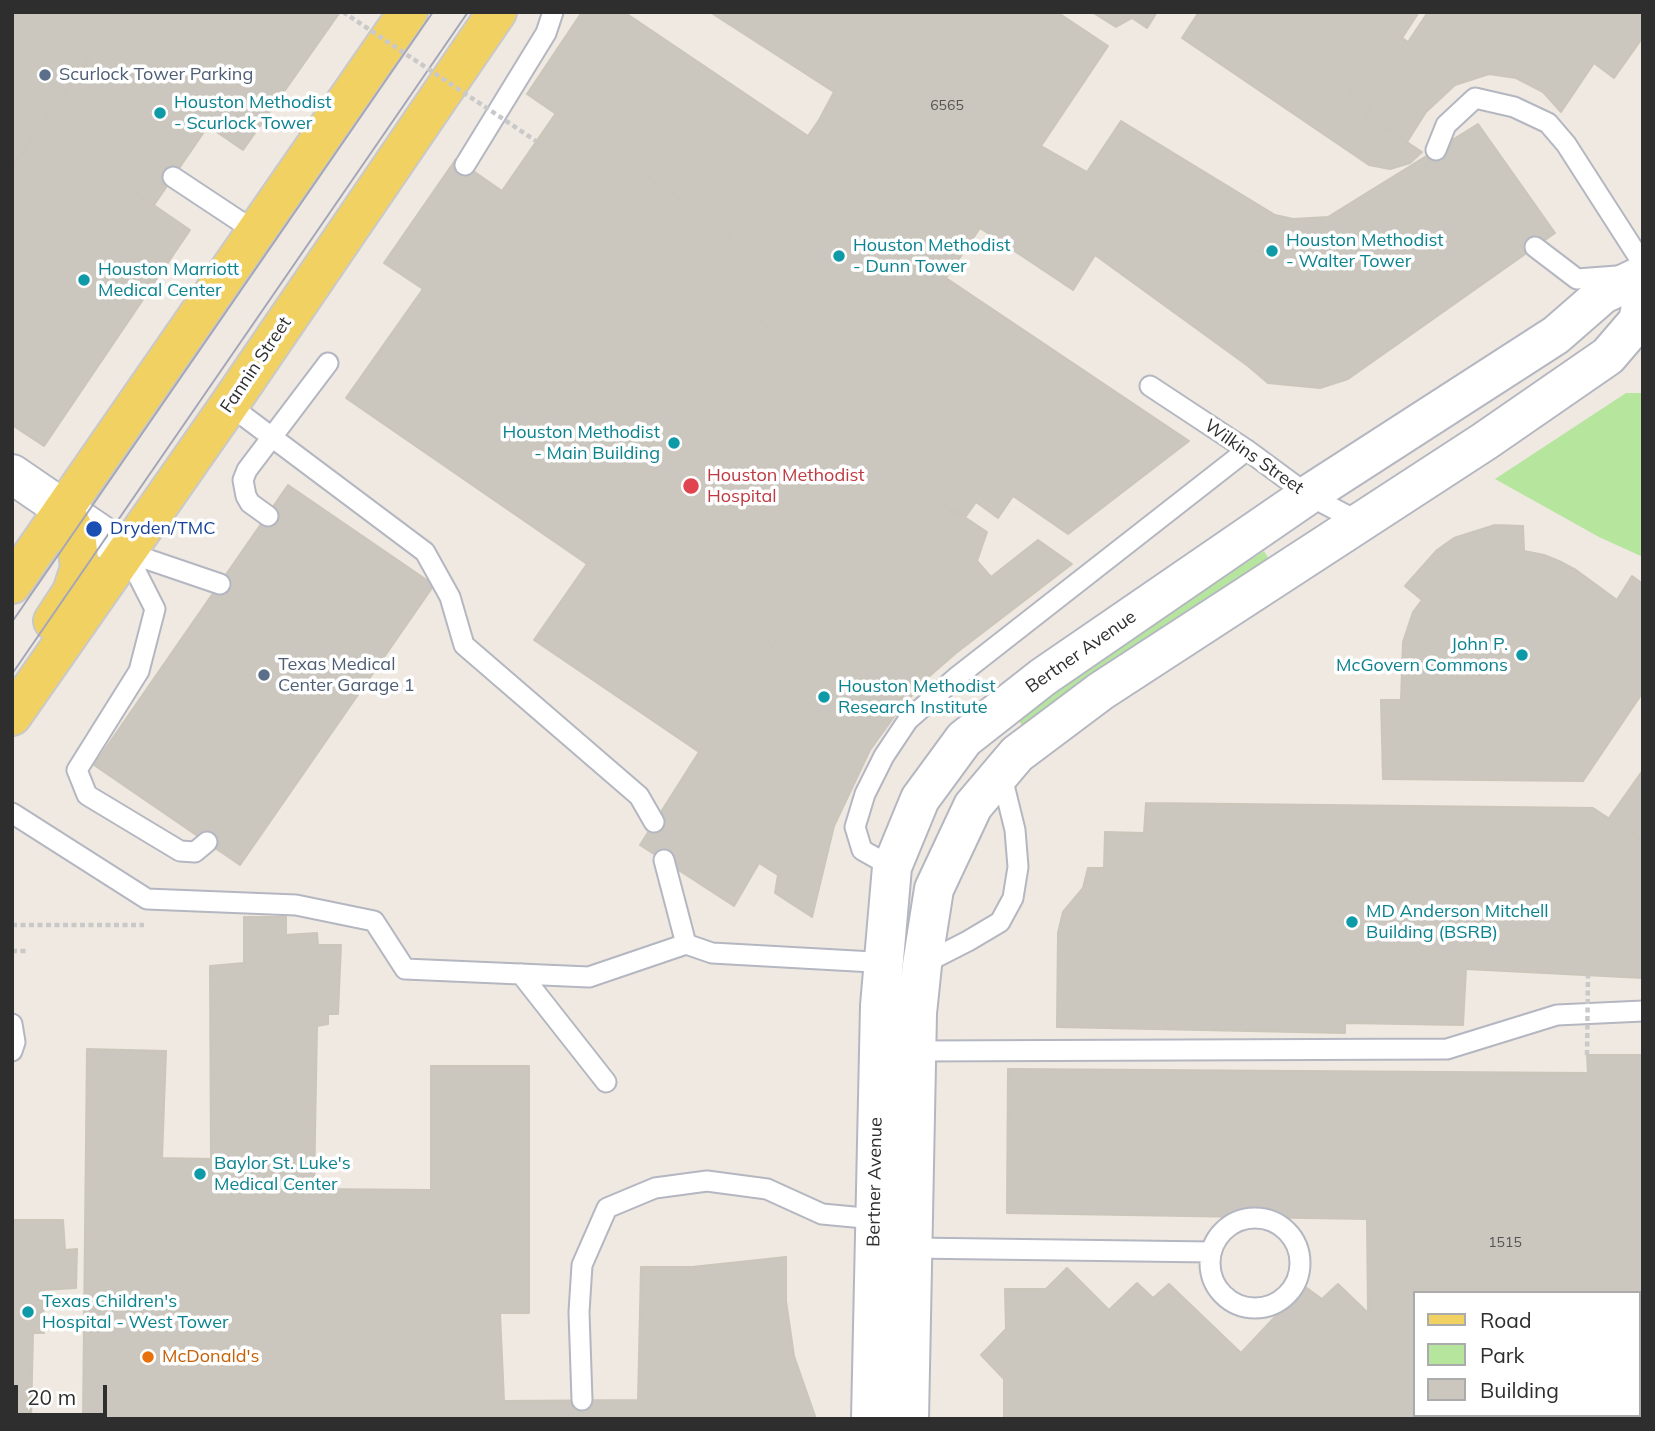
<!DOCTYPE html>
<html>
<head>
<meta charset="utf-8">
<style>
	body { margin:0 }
	#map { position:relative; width:1655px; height:1431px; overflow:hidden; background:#efe9e1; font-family:Mulish,sans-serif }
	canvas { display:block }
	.frame { position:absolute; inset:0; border:14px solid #2e2e2e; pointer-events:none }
	.legend { position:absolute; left:1413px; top:1291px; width:228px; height:126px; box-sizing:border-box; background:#fff; border:2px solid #ababab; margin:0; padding:9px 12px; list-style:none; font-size:21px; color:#2e2e2e }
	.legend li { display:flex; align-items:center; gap:14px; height:35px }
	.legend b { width:35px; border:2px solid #ababab }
	.scale { position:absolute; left:14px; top:1385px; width:93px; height:32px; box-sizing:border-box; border:4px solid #2e2e2e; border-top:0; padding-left:9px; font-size:21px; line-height:24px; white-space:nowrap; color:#2e2e2e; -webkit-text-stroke:5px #fff; paint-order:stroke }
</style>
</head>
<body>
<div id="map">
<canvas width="1655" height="1431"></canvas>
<div class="frame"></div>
<ul class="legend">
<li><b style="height:9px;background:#f2d163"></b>Road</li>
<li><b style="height:19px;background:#b6e59e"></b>Park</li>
<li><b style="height:19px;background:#cbc7bf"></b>Building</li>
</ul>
<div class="scale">20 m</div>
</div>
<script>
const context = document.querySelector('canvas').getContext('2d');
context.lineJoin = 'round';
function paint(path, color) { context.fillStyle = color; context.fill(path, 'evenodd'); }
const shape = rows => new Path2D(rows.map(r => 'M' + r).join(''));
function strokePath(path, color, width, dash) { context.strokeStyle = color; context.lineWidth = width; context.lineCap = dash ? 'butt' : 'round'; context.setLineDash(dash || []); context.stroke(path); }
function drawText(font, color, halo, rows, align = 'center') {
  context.font = font + ' Mulish,sans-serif'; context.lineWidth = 7; context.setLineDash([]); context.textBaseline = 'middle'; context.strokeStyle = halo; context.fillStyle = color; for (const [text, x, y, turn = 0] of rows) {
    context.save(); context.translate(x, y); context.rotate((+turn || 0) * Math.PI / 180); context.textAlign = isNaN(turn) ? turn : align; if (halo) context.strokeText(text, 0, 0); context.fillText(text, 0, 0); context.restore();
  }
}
paint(shape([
	[1626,393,1643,393,1643,557,1599,537,1495,479],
	[1264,551,1270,561,1023,726,1015,717,1108,651]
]), '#b6e59e');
const building = shape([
	[12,12,122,12,12,168,12,12],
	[122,12,340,12,243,150,208,126,154,205,40,127,122,12],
	[582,12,624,12,808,136,819,120,980,228,946,278,1189,441,1068,534,701,280,732,235,527,94,582,12],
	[710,12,1057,12,1108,46,1041,146,980,228,819,120,834,92,710,12],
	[1092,12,1157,12,1147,28,1132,18,1116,27,1092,12],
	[1199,12,1419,12,1402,38,1392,31,1349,92,1372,106,1366,115,1422,152,1410,163,1390,169,1369,165,1182,38,1199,12],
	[1428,12,1643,12,1643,37,1614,78,1594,63,1561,112,1543,92,1516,78,1489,74,1455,85,1426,112,1407,142,1366,115,1372,106,1349,92,1392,31,1408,42,1428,12],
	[556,113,732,235,701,280,1013,496,998,518,976,502,964,519,894,470,699,752,534,640,587,564,346,398,423,289,384,263,456,159,502,191,556,113],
	[1121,121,1275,215,1293,219,1328,217,1478,124,1555,233,1348,379,1320,388,1268,383,1248,366,1095,255,1073,290,980,228,1041,146,1087,172,1121,121],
	[40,127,190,230,44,446,12,425,12,168,40,127],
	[894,470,987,532,977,561,991,577,1038,540,1072,564,956,653,925,680,896,714,870,750,834,826,812,917,775,893,778,875,759,863,734,906,640,845,699,752,894,470],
	[288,485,434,585,240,865,94,765,288,485],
	[1495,525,1523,526,1524,551,1544,555,1559,561,1576,570,1617,600,1632,576,1643,584,1643,692,1583,781,1383,779,1381,700,1401,700,1403,642,1413,612,1422,600,1405,586,1437,550,1454,538,1495,525],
	[1643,770,1643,841,1609,818,1643,770],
	[1146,803,1593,808,1643,841,1643,978,1466,969,1463,1025,1345,1023,1345,1033,1057,1027,1058,933,1063,912,1083,888,1088,868,1104,868,1105,832,1144,833,1146,803],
	[244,917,286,917,286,935,317,933,318,945,341,945,338,1014,328,1014,328,1024,317,1026,314,1189,431,1190,431,1066,529,1066,529,1313,500,1313,504,1401,638,1400,641,1267,692,1267,786,1257,786,1301,794,1356,816,1419,83,1419,87,1049,166,1051,162,1158,211,1159,210,966,244,963,244,917],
	[1587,1055,1643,1055,1643,1419,1004,1419,1004,1379,981,1355,1006,1329,1005,1289,1046,1289,1067,1268,1109,1310,1137,1283,1153,1298,1169,1284,1241,1353,1304,1286,1322,1299,1338,1284,1368,1313,1367,1219,1007,1213,1008,1069,1588,1073,1587,1055],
	[1415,1293,1639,1293,1639,1415,1415,1415,1415,1293],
	[12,1220,63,1220,65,1250,77,1249,76,1288,43,1290,44,1333,33,1333,31,1419,12,1419,12,1220]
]);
paint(building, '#cbc7bf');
strokePath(building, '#cbc5ba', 2);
const lane = shape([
	[1436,150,1446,125,1475,98,1514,107,1548,123,1566,144,1643,264],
	[465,165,546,33,553,12],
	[173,177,256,232],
	[1535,247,1577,279,1617,276],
	[1150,386,1247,450,1308,495,1361,523],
	[229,405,425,552,450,597,464,645,639,796,654,822],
	[268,516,250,503,246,496,243,480,247,470,328,363],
	[126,552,155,609,139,671,77,770,87,795,180,851,195,852,207,842],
	[126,552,220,584],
	[12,813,147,899,296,905,374,921,405,969,589,977,686,944,712,953,891,963],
	[664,860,686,944],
	[892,867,862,850,855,827,865,794,884,756,908,720,958,676,1247,450],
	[921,965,968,941,1000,922,1013,898,1018,867,1015,830,1001,773],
	[521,974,606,1082],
	[12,1024,15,1042,12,1051],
	[917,1051,1447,1049,1557,1015,1643,1011],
	'1210 1263a45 45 0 1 1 90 0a45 45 0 1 1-90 0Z',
	[912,1248,1211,1252],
	[582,1400,579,1312,582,1265,607,1208,655,1188,707,1181,767,1189,822,1214,875,1219]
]);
const secondary = shape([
	[12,474,126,552],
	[871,1419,880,1006,892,867,920,799,964,739,1043,677,1308,495,1556,335,1603,294,1643,275],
	[909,1419,917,1013,922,965,934,889,973,806,1017,754,1101,691,1485,441,1608,356,1638,321,1643,297]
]);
const primary = shape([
	[12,584,408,12],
	[53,621,72,592,80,568,76,534,64,510],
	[12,716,229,405,497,12]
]);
strokePath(lane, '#b4b7c1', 23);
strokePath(secondary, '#b4b7c1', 42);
strokePath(primary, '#c9c9c9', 42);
strokePath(shape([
	[12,925,144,925],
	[12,951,29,951]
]), '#c9c9c9', 4.5, [5, 3.5]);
strokePath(lane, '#fff', 19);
strokePath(secondary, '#fff', 38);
strokePath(primary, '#f2d163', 38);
strokePath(shape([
	[12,622,433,12],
	[12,674,468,12]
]), '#a3a6b8', 2);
strokePath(shape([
	[343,12,536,141],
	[1587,1055,1588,975]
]), '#c9c9c9', 4.5, [5, 3.5]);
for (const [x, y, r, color] of [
	[45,75,7,"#5c6f8a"],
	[160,113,7,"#0f9aa8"],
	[1272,251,7,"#0f9aa8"],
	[839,256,7,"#0f9aa8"],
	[84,280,7,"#0f9aa8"],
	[674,443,7,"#0f9aa8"],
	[691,486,9,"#e0444e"],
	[94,529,9,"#1a4fb4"],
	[1522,655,7,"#0f9aa8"],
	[264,675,7,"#5c6f8a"],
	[824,697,7,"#0f9aa8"],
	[1352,922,7,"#0f9aa8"],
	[200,1174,7,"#0f9aa8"],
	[28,1312,7,"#0f9aa8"],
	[148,1357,7,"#e8710a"]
]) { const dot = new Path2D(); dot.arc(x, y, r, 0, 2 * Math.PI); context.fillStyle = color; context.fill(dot); strokePath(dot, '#fff', 2.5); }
drawText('14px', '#555452', null, [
	["6565",947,106],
	["1515",1505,1243]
]);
drawText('18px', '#4e5e75', '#fff', [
	["Scurlock Tower Parking",59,75],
	["Texas Medical",278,665],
	["Center Garage 1",278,686]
], 'left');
drawText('18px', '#0d838f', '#fff', [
	["Houston Methodist",174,103],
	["- Scurlock Tower",174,124],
	["Houston Methodist",1286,241],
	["- Walter Tower",1286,262],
	["Houston Methodist",853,246],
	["- Dunn Tower",853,267],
	["Houston Marriott",98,270],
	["Medical Center",98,291],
	["Houston Methodist",660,433,"right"],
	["- Main Building",660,454,"right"],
	["John P.",1508,645,"right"],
	["McGovern Commons",1508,666,"right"],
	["Houston Methodist",838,687],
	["Research Institute",838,708],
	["MD Anderson Mitchell",1366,912],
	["Building (BSRB)",1366,933],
	["Baylor St. Luke's",214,1164],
	["Medical Center",214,1185],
	["Texas Children's",42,1302],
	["Hospital - West Tower",42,1323]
], 'left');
drawText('18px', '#2e2e2e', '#fff', [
	["Fannin Street",256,365,-56],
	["Wilkins Street",1254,457,35],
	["Bertner Avenue",1081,652,-35],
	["Bertner Avenue",875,1182,-89]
]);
drawText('18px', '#be3a42', '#fff', [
	["Houston Methodist",707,476],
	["Hospital",707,497]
], 'left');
drawText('18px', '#164399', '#fff', [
	["Dryden/TMC",110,529]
], 'left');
drawText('18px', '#c56008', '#fff', [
	["McDonald's",162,1357]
], 'left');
</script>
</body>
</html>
